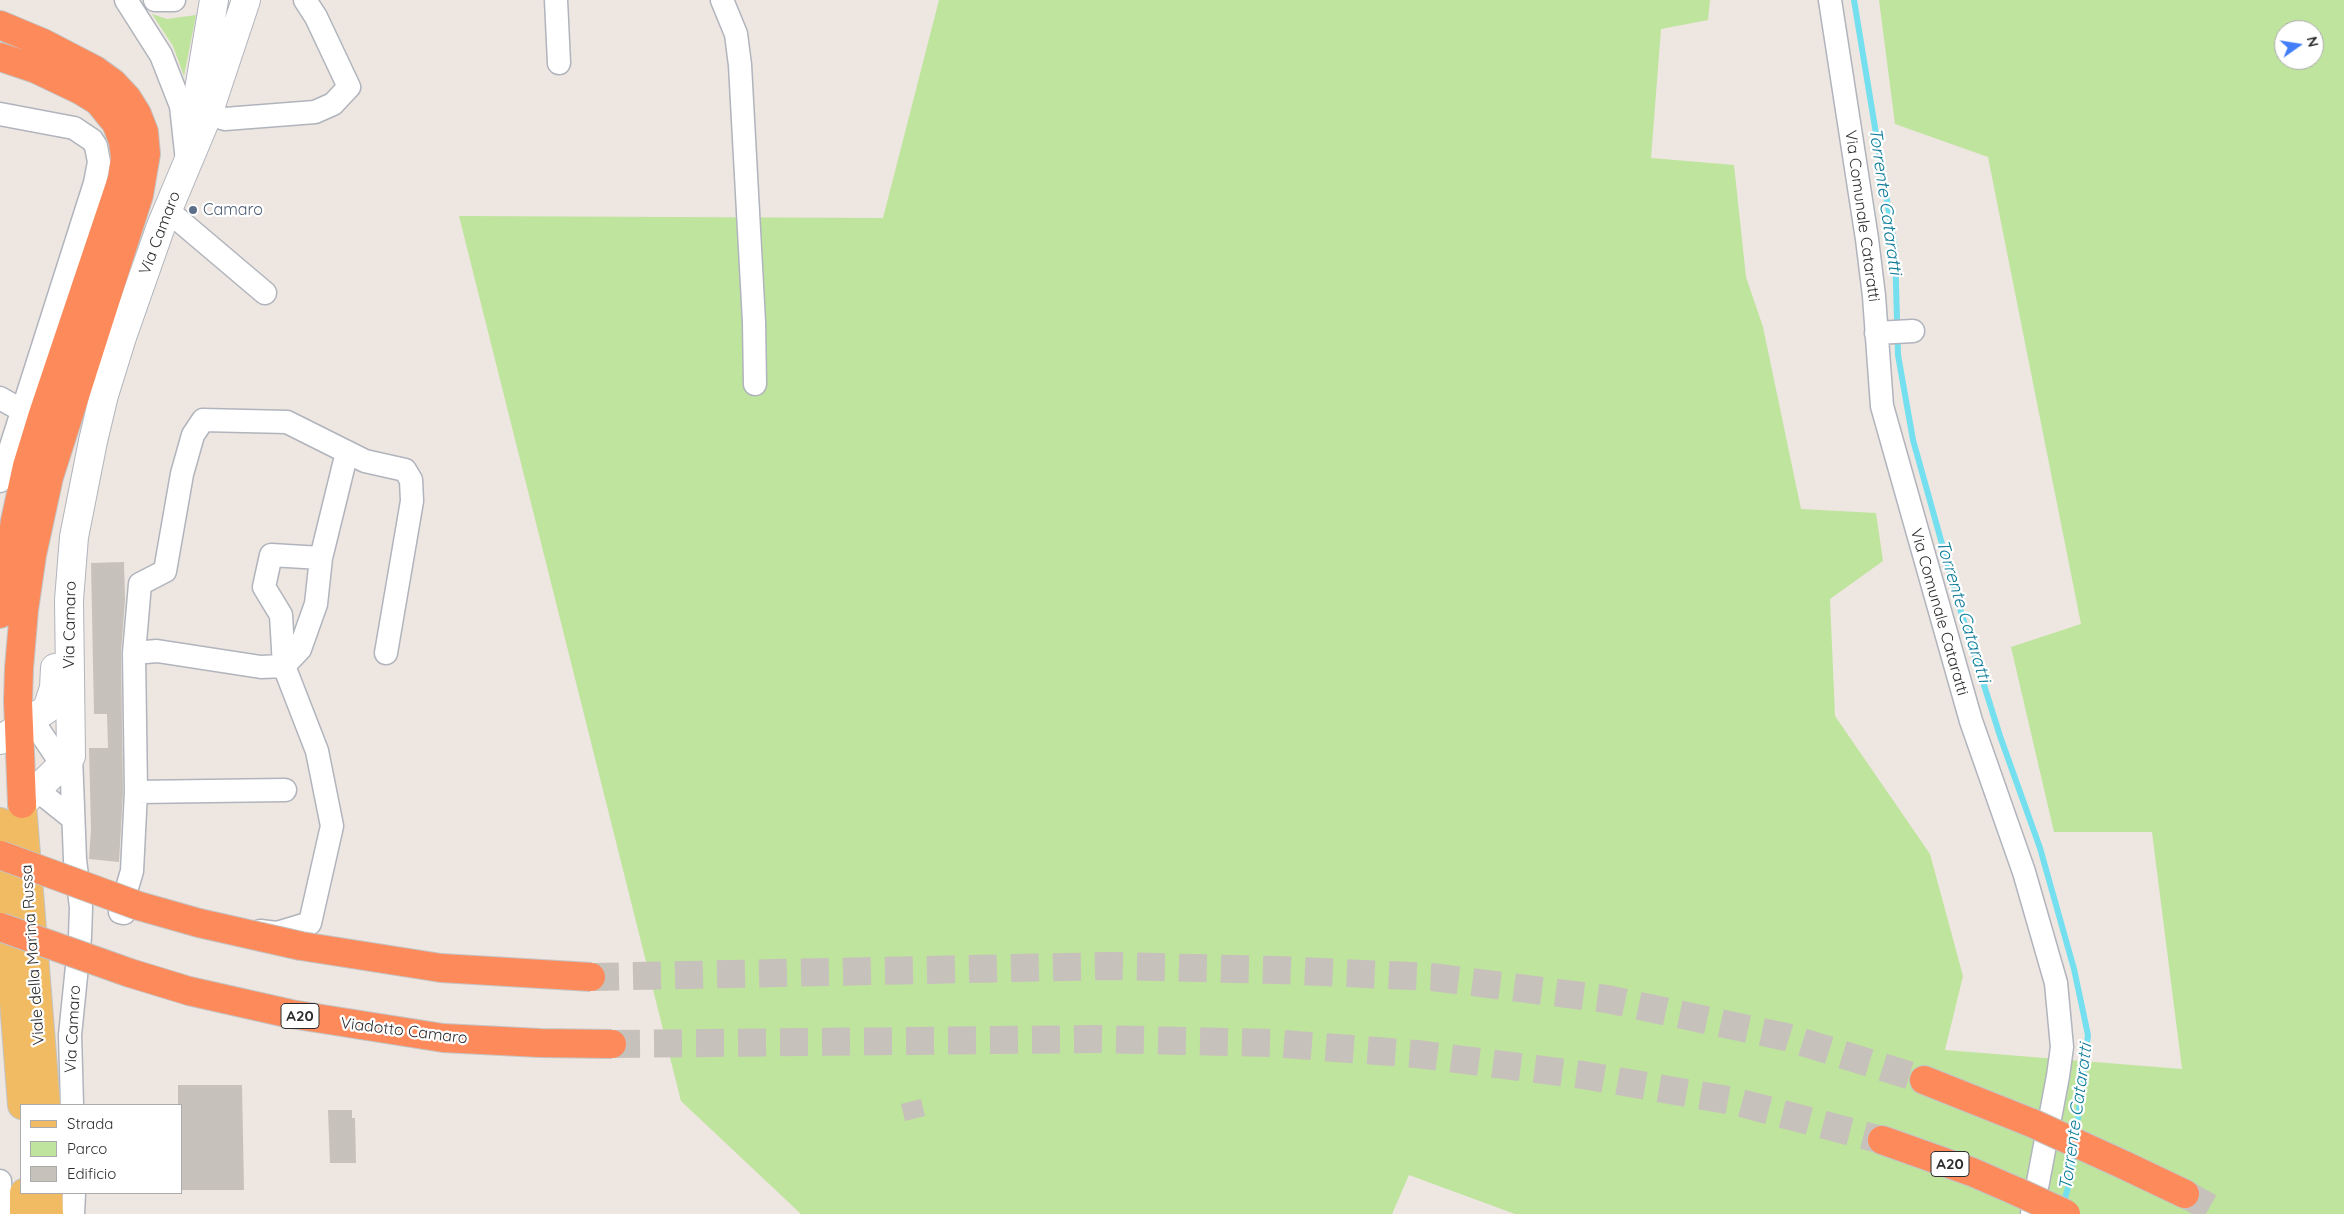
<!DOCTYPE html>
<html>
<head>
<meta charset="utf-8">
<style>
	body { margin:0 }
	#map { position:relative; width:2344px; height:1214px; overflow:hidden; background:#eee6e0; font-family:Quicksand,sans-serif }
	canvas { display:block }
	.legend { position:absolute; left:20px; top:1104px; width:162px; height:90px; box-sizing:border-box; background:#fff; border:1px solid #ababab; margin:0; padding:6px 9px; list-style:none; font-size:15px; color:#2d2d2d }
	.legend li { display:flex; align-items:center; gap:10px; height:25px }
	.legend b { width:25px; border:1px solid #ababab }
	.north { position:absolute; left:2274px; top:20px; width:50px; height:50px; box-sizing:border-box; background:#fff; border:1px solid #ababab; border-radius:50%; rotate:77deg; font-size:14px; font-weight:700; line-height:20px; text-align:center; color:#2d2d2d }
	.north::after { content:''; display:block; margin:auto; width:18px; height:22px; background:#427ef9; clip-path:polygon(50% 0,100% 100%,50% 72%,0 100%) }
</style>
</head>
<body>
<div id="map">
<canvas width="2344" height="1214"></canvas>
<ul class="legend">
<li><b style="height:6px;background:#f0bb62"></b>Strada</li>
<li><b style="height:14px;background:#bfe49d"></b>Parco</li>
<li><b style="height:14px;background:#c7c1bb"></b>Edificio</li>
</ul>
<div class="north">N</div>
</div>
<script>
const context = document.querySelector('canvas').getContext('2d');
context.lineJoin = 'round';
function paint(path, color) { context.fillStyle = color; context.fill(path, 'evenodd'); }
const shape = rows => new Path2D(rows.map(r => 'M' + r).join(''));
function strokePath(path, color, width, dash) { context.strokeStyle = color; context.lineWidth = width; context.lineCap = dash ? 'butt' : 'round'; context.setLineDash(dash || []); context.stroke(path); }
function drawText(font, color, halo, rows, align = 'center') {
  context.font = font + ' Quicksand,sans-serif'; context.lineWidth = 4.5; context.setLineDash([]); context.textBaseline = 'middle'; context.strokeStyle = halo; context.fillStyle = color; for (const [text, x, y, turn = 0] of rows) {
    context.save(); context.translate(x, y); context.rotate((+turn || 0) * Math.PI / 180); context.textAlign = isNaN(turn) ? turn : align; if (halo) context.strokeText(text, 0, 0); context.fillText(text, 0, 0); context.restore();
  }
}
paint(shape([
	[939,0,1710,0,1708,20,1661,29,1651,158,1734,165,1746,277,1763,327,1801,509,1876,513,1883,561,1830,599,1835,716,1930,854,1963,976,1945,1050,2182,1069,2152,832,2054,832,2011,647,2081,624,1988,157,1895,124,1879,0,2344,0,2344,1214,1515,1214,1409,1175,1392,1214,801,1214,681,1101,459,216,883,218],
	[2284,30,2314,30,2314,60,2284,60],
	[152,14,167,19,196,15,184,76,173,46]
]), '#bfe49d');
strokePath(shape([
	[1854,0,1895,249,1898,355,1913,440,1961,612,2000,736,2040,848,2074,969,2088,1035,2076,1135],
	[2063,1206,2071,1176,2074,1150]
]), '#74dfee', 6);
paint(shape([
	[124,562,125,600,121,653,123,792,119,862,89,859,91,829,89,748,108,748,107,714,94,714,91,563],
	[178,1085,242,1085,244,1190,181,1190,181,1105,178,1105],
	[921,1099,925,1116,905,1121,901,1104],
	[328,1110,352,1110,352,1118,355,1118,356,1163,330,1163]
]), '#c7c1bb');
strokePath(shape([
	[591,977,1111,966,1278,970,1432,977,1607,999,1786,1037,1924,1080],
	[612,1044,1099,1039,1270,1043,1417,1054,1583,1075,1733,1101,1882,1140],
	[2185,1194,2221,1214]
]), '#c7c1bc', 28, [28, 14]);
const street = shape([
	[126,0,161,55,181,106,187,161],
	[155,0,174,0],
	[556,0,559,63],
	[722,0,736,34,740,65,754,322,755,384],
	[1830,0,1867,239,1874,296,1882,406,1971,721,2024,872,2056,983,2062,1047,2058,1076,2032,1214],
	[181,106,225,119,315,112,333,104,349,87,316,17,305,0],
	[0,114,74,128,92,140,96,146,99,162,95,183,0,481],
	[167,210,265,293],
	[1876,333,1913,331],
	[0,398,21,410],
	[134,653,157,651,261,667,284,666,300,649,316,604,321,558,347,452],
	[32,720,71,778],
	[71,756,75,860,81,907,80,937,70,1035,72,1105],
	[37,790,72,818],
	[136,792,285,790],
	[124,913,120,912,132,871,136,792,134,653,140,584,165,571,182,474,193,435,203,420,287,422,365,461,405,470,411,480,412,501,386,653],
	[260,931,277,933,310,923,332,826,317,751,284,666,281,615,264,587,271,555,321,558],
	[0,1181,1,1214],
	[73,1214,74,1193]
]);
const secondary = shape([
	[195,114,214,0],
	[0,740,47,709,54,688,55,668],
	[22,804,71,756,69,600,74,537,93,441,104,395,122,337,161,226,208,114,246,0]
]);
const primary = shape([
	[22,804,46,1105],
	[0,822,22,1105],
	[48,1193,49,1214],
	[24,1214,24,1193]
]);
const highway = shape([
	[0,25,43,43,95,70,113,83,127,98,137,114,144,132,146,154,139,195,49,477,32,555,24,610,19,668,18,701,22,804],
	[0,57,36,69,80,90,98,101,116,123,123,141,125,158,122,179,42,417,27,466,15,521,0,614],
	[1924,1080,2032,1123],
	[1882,1140,1972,1172,2018,1192],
	[2124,1165,2185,1194]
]);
strokePath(street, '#b0b4bd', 25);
strokePath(secondary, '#b0b4bd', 30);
strokePath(primary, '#c4c4c4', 30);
strokePath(highway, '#c4c4c4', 30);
strokePath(street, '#fff', 22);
strokePath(secondary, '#fff', 28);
strokePath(primary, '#f0bb62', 28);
strokePath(highway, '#fd8a5b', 28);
const highwayBridge = shape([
	[0,855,139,906,199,923,301,946,441,968,591,977],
	[0,927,130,973,189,991,291,1014,443,1038,540,1043,612,1044],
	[2032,1123,2124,1165],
	[2018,1192,2066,1214]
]);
strokePath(highwayBridge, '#c4c4c4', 30, []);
strokePath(highwayBridge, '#fd8a5b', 28);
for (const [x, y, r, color] of [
	[193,210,5,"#5c6f8a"]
]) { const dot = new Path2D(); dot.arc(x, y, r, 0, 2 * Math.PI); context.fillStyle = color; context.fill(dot); strokePath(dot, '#fff', 2); }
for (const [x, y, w] of [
	[300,1016,38],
	[1950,1164,38]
]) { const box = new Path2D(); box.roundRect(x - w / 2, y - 12.5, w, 25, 4); context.fillStyle = '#fff'; context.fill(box); strokePath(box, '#2d2d2d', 1); }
drawText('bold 15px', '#2d2d2d', null, [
	["A20",300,1016],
	["A20",1950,1164]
]);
drawText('16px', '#4e5e75', '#fff', [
	["Camaro",203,210]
], 'left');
drawText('16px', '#2d2d2d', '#fff', [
	["Via Comunale Cataratti",1862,216,82],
	["Via Camaro",160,233,-69],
	["Via Comunale Cataratti",1939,612,74],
	["Via Camaro",70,625,-89],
	["Viale della Marina Russa",33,955,-94],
	["Via Camaro",73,1029,-87],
	["Viadotto Camaro",404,1031,7]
]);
drawText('italic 18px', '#0e7c98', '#fff', [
	["Torrente Cataratti",1885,201,82],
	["Torrente Cataratti",1963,611,73],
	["Torrente Cataratti",2076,1117,-82]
]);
</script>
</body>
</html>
